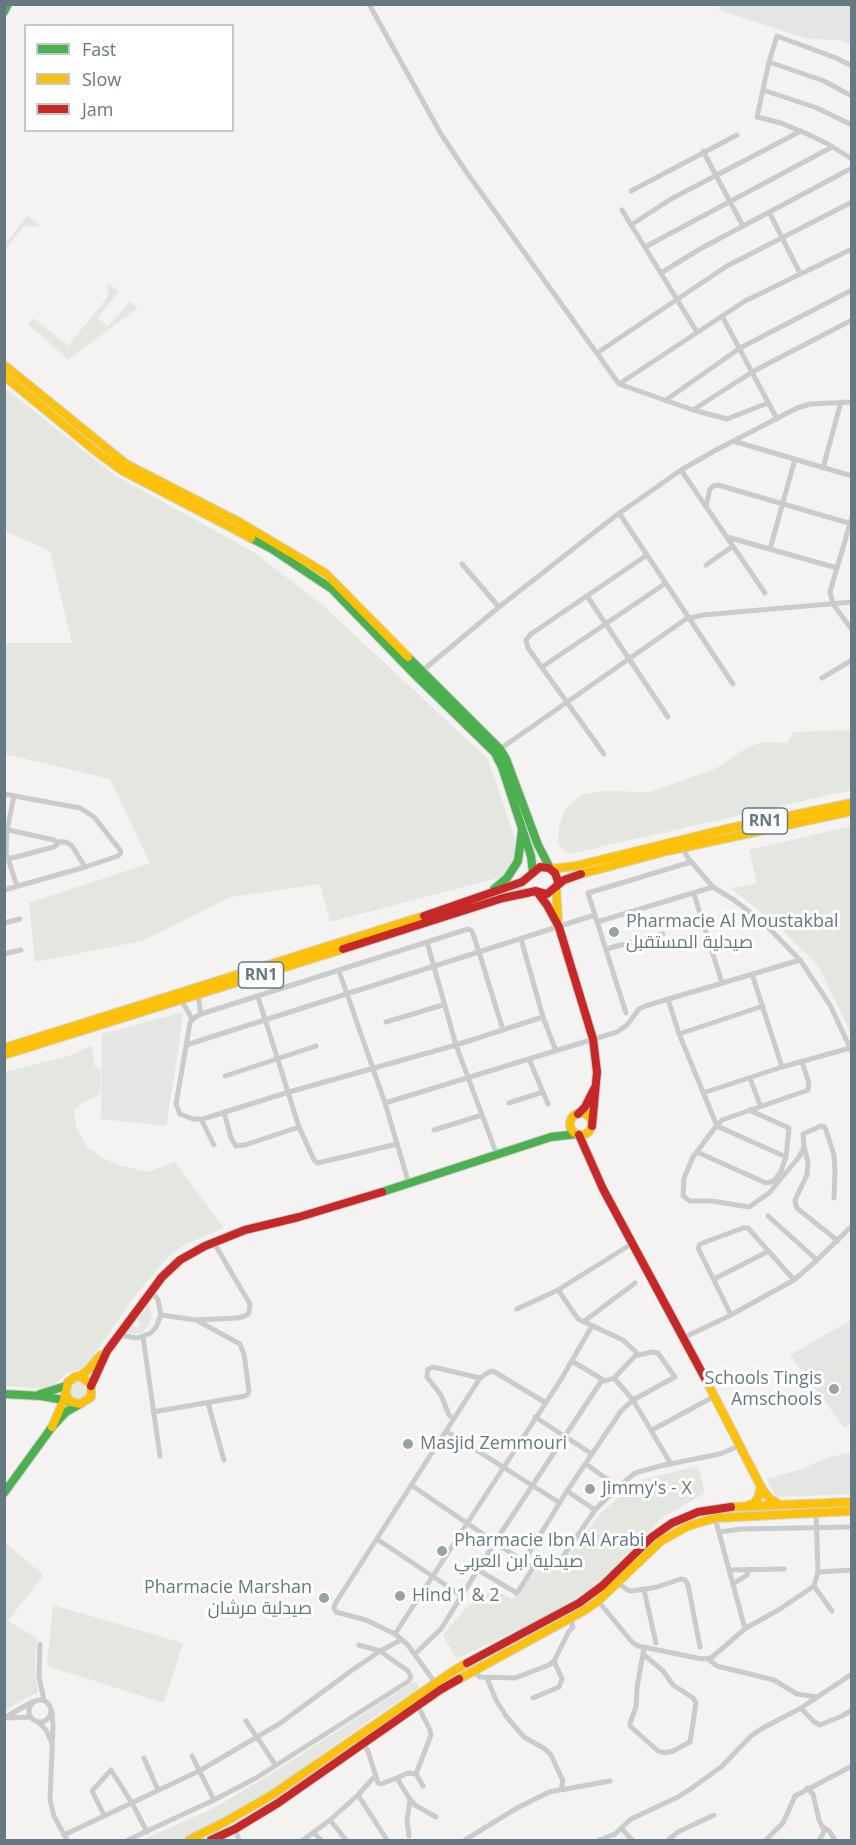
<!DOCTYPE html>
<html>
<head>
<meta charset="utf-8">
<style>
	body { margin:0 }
	#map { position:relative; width:856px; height:1845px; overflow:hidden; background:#f4f3f2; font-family:"Open Sans",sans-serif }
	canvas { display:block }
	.frame { position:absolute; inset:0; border:6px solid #647982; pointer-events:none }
	.legend { position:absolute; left:24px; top:24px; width:210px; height:108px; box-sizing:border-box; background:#fff; border:2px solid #c1c9cd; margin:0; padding:8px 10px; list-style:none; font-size:18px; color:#647982 }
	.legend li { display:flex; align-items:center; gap:12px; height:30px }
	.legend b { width:30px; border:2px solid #c1c9cd }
</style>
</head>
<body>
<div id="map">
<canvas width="856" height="1845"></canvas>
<div class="frame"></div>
<ul class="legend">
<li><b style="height:8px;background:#4caf50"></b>Fast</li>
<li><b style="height:8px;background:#ffc107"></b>Slow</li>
<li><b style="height:8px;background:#c62828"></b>Jam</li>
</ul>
</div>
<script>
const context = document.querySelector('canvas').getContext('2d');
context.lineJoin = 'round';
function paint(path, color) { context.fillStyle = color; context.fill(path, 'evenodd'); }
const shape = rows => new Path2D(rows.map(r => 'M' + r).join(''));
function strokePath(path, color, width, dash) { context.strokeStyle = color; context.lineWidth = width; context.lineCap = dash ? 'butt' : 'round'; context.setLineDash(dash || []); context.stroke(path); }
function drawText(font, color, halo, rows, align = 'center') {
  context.font = font + ' "Open Sans",Cairo,sans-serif'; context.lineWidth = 6; context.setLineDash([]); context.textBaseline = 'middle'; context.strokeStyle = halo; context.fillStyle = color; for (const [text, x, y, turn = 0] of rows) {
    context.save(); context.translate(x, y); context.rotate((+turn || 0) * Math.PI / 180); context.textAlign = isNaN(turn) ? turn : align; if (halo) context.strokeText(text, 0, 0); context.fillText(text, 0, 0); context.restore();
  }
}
paint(shape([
	[721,4,851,5,851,45,840,40,808,39,719,10],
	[183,1012,178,1053,166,1126,101,1119,102,1034],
	[851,1320,851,1424,844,1427,790,1355],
	[851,1452,851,1486,781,1489,773,1492,767,1479,799,1470,827,1458]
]), '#e4e5e4');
paint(shape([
	[28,215,40,226,29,227,25,225,5,250,5,244],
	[108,283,119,291,98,318,108,327,130,301,138,308,68,360,40,334,28,325,33,318,68,346,109,295,107,292],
	[5,388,113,474,255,553,319,602,488,759,515,839,513,874,330,922,320,884,231,897,142,941,35,962,29,903,150,863,110,779,5,754,4,643,72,643,50,551,5,531],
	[851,730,851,790,569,854,558,844,559,827,565,809,581,795,602,791,650,792,715,769,748,747,763,742,787,743,794,732],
	[851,826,852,826,851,1034,818,965,780,928,731,888,757,884,749,850],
	[92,1045,94,1065,101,1069,100,1094,81,1104,74,1111,77,1129,87,1147,102,1158,122,1166,148,1172,175,1162,224,1228,186,1244,168,1257,134,1297,91,1359,84,1367,65,1375,53,1386,41,1388,5,1386,5,1072,72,1055],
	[149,1304,152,1317,147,1328,141,1333,125,1334,133,1325,137,1328,141,1324,137,1320],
	[851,1351,851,1371,832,1381,824,1365],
	'69 1391a9 9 0 1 1 18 0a9 9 0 1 1-18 0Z',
	[698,1466,705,1493,662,1518,595,1586,539,1620,456,1659,443,1635,464,1610,493,1589,512,1599,535,1572,558,1569,602,1512,635,1483,644,1479],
	[851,1486,851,1494,778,1497,773,1492,781,1489],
	[5,1542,42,1574,42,1577,8,1621,37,1638,35,1670,38,1693,27,1697,5,1711],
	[53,1605,183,1643,164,1703,47,1666],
	[415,1681,420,1688,377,1715,273,1789,233,1814,179,1840,142,1840,212,1809,263,1779]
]), '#e4e6e0');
const fast = shape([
	[4,12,8,4],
	[251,538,272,549,332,589,416,676,495,753,502,767,531,856,533,873],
	[408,657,500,749,506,759,538,845,550,868],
	[494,889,507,878,518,861,522,830],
	[382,1192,551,1137,577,1134],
	[4,1394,41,1396,69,1401],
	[40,1394,66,1386],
	[4,1493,52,1427,66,1412,80,1404]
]);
const slow = shape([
	[4,365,126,464,239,522,325,573,408,657],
	[4,376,98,453,123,471,251,538],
	[551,869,576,866,726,829,852,803],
	[581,874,667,851,852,811],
	[556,888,558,920],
	[4,1048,424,916],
	[4,1055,343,949],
	'570 1124a11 11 0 1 1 22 0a11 11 0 1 1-22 0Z',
	[80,1376,88,1370,101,1355],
	[707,1382,761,1487,769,1498,780,1505],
	[52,1427,64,1400,68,1382,75,1377,80,1376,91,1384,91,1397,80,1404,71,1402,66,1395],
	[747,1506,754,1503,758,1498,761,1487],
	[731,1507,852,1502],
	[459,1679,585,1610,598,1601,661,1541,688,1526,715,1518,852,1511],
	[189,1840,225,1822,272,1795,455,1670,467,1663]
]);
const jam = shape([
	[538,893,547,905,559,927,593,1039,597,1072,592,1126],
	[424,916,522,882,540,867,549,868,555,873,558,881,557,886],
	[343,949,503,898,536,891,547,894,564,880,581,874],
	[578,1114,585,1107,594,1089],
	[579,1135,603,1189,707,1382],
	[91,1386,107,1351,162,1277,180,1260,205,1246,245,1230,299,1217,382,1192],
	[467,1663,579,1603,602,1586,652,1537,672,1523,698,1512,731,1507],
	[211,1840,235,1829,278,1803,440,1690,459,1679]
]);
strokePath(fast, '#cfd1d1', 10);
strokePath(slow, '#cfd1d1', 10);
strokePath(jam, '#cfd1d1', 10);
strokePath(shape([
	[369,4,441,134,467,173,619,384,693,410,727,419,768,403],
	[769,62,824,81,852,96],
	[852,66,836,58,777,36,769,62,757,117,781,123,805,133,828,144,852,159],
	[763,90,817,108,852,125],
	[703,151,743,226],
	[631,191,737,135],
	[622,210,697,332],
	[769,212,800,273],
	[631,225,671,199,801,131],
	[645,247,832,147],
	[661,273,700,249,852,168],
	[722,316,777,419],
	[597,353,727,266,852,202],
	[619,384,745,301,852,249],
	[666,400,740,348,852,290],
	[693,410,752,372,852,320],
	[733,441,852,476],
	[823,468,841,402],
	[681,470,765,593],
	[706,507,710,489,713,486,718,485,852,524],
	[619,513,733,684],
	[852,517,830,592,833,604,852,630],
	[727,537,837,568],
	[770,549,795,459],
	[462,564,499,607],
	[706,565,733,546],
	[587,596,668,717],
	[542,667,666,583],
	[422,671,499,607,614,517,681,470,716,450,797,408,810,404,852,402],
	[822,678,852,660],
	[500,749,686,619,703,615,852,602],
	[604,754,528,648,526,640,531,634,647,555],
	[4,794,80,808,94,817,120,850,121,853,118,856,85,867,4,890],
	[14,796,7,830,6,853,17,886],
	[4,829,54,840,57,842,57,845,54,847,4,860],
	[57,842,66,842,72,846,85,867],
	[682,847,688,858,713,887,734,900,763,922,800,960,830,1005,852,1052],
	[694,894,722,983],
	[597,922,713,887],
	[4,923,20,919],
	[521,939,543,1017],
	[427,942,456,1045,497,1155],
	[606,949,663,934],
	[4,954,21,950],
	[339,971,385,1103,409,1184],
	[752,974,782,1067],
	[198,995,201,1014,194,1018,190,1023,176,1104,180,1114,193,1119,203,1119,289,1092,456,1045,543,1017,556,1051],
	[668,999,679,1034,717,1126,786,1157],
	[181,1000,189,1013,192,1020],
	[626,1013,588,893,691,862],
	[201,1014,468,929,472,931,479,952,503,1030],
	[386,1022,443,1005],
	[679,1034,763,1006],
	[186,1045,595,915],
	[529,1059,548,1104],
	[802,1062,809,1083,808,1090,722,1120,714,1129,693,1157,684,1178,683,1196,690,1201,712,1201,749,1207,769,1193,799,1157,804,1147,803,1134,821,1126,825,1127,834,1155,835,1172,834,1198],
	[225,1076,316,1046],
	[750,1078,760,1105],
	[703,1093,782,1067,850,1048],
	[385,1103,617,1032,627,1025,639,1009,645,1006,800,960],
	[509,1103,543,1092],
	[224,1112,231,1138,236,1146,245,1145,299,1127,258,997],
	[201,1119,214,1145],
	[299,1127,314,1160,318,1163,397,1144],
	[434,1130,482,1115],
	[804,1147,808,1162,807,1175,795,1200,796,1206,798,1209,838,1241],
	[697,1152,766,1183,774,1181,781,1171,786,1157,789,1128,749,1110],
	[768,1216,817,1260],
	[714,1279,767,1252],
	[558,1290,578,1319,623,1340,639,1355,635,1356,614,1378,605,1381,572,1361],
	[517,1309,558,1290,633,1243],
	[161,1315,196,1320,237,1318,245,1316,249,1313,250,1304,214,1243],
	[731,1315,698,1248,700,1244,743,1228,748,1228,794,1280],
	[583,1322,635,1283],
	[119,1335,137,1338,151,1333,156,1327,161,1315,158,1300,152,1292],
	[143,1337,160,1456],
	[683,1338,729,1316,794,1280,817,1260,852,1226],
	[614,1378,633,1400,671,1464],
	[208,1403,224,1460],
	[153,1412,245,1396,248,1394,249,1391,244,1354,240,1344,196,1320],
	[535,1417,592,1454],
	[454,1419,449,1415,441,1395,427,1377,428,1369,433,1367,480,1378],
	[652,1430,715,1396],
	[446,1431,560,1503],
	[586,1464,618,1487],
	[411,1485,533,1568,553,1567,558,1564,595,1510,618,1487,635,1473,660,1466,720,1454,741,1445],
	[567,1491,595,1510],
	[715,1518,744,1625,746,1628],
	[719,1532,741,1529,852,1527],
	[377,1539,462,1596],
	[524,1561,567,1491,621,1411,633,1400,675,1377,658,1353,652,1352,639,1355],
	[478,1570,517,1593,533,1568],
	[729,1570,784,1569],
	[818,1572,852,1570],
	[618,1583,629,1591,632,1591,657,1587,681,1579,685,1580,688,1585,700,1647],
	[733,1584,747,1575,749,1569],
	[814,1586,832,1611],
	[644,1590,656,1643],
	[598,1601,632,1642,638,1646,702,1659,711,1658,746,1628,780,1609,814,1586,818,1572,816,1513],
	[395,1634,560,1381,592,1326],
	[40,1644,39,1677,44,1700],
	[415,1654,441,1629,495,1542,602,1380],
	[643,1654,663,1671,673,1685,693,1698,696,1703,690,1742,673,1751,665,1753,658,1751,630,1726,630,1723,636,1707,637,1688,643,1654,644,1649],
	[708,1659,717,1666,774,1680,797,1694,817,1697],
	[473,1671,480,1677,515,1678,549,1665,554,1661,569,1631,573,1627,570,1619],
	[487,1678,496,1700,506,1716,524,1737,545,1749,551,1755,563,1781,561,1789],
	[436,1684,407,1644,395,1634,366,1620,336,1612,334,1608,335,1604,480,1378,489,1372,493,1371,546,1403],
	[533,1698,559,1687,562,1679,554,1661],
	'29 1711a11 11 0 1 1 22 0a11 11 0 1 1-22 0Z',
	[418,1706,430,1730,431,1735,416,1774,423,1786],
	[801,1708,813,1721,820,1725,842,1716,852,1710],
	[52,1712,53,1726,50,1800,54,1816,67,1840],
	[4,1718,32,1702],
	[6,1718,31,1717],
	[246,1721,275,1764],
	[38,1722,46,1730,52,1743],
	[363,1744,368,1751,378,1783,381,1784,397,1778,409,1798,415,1805,436,1817],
	[192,1756,214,1800],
	[144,1758,158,1790],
	[375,1776,358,1795,387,1840],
	[397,1778,408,1773,416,1774],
	[807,1788,813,1794,819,1820,824,1830,823,1834,819,1840],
	[104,1815,92,1791,111,1770,132,1803,147,1832],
	[330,1820,346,1840],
	[822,1826,829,1831,835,1840],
	[621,1828,632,1840],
	[235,1829,239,1840],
	[314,1833,321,1840],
	[64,1835,199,1771,279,1724,351,1671,380,1651,401,1640],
	[409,1836,407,1821,410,1800],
	[128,1840,214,1800,256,1778,409,1681,411,1677,408,1671,380,1651,359,1645],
	[303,1840,330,1820,358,1795],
	[465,1840,517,1808,549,1792,610,1781],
	[599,1840,615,1834,631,1819,678,1797,689,1790,721,1767,751,1736,761,1729,801,1708,852,1674],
	[668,1840,678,1832,714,1815],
	[766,1840,783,1823,795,1796,852,1766]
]), '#cacbcc', 5);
strokePath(fast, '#4caf50', 8);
strokePath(slow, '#ffc107', 8);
strokePath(jam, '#c62828', 8);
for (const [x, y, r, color] of [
	[614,932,6,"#96a4a9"],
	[834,1389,6,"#96a4a9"],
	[408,1444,6,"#96a4a9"],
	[590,1489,6,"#96a4a9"],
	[442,1551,6,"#96a4a9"],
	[400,1596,6,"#96a4a9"],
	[324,1598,6,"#96a4a9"]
]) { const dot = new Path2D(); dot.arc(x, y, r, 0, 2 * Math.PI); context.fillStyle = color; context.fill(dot); strokePath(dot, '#fff', 2); }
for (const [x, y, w] of [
	[765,821,45],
	[261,975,45]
]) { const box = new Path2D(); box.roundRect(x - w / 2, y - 13, w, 26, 4.5); context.fillStyle = '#fff'; context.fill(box); strokePath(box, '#647982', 1.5); }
drawText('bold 16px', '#647982', null, [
	["RN1",765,821],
	["RN1",261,975]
]);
drawText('18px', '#647982', '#fff', [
	["Pharmacie Al Moustakbal",626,922],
	["صيدلية المستقبل",626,943],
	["Schools Tingis",822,1379,"right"],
	["Amschools",822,1400,"right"],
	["Masjid Zemmouri",420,1444],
	["Jimmy's - X",602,1489],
	["Pharmacie Ibn Al Arabi",454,1541],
	["صيدلية ابن العربي",454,1562],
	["Pharmacie Marshan",312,1588,"right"],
	["صيدلية مرشان",312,1609,"right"],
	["Hind 1 & 2",412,1596]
], 'left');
</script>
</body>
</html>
